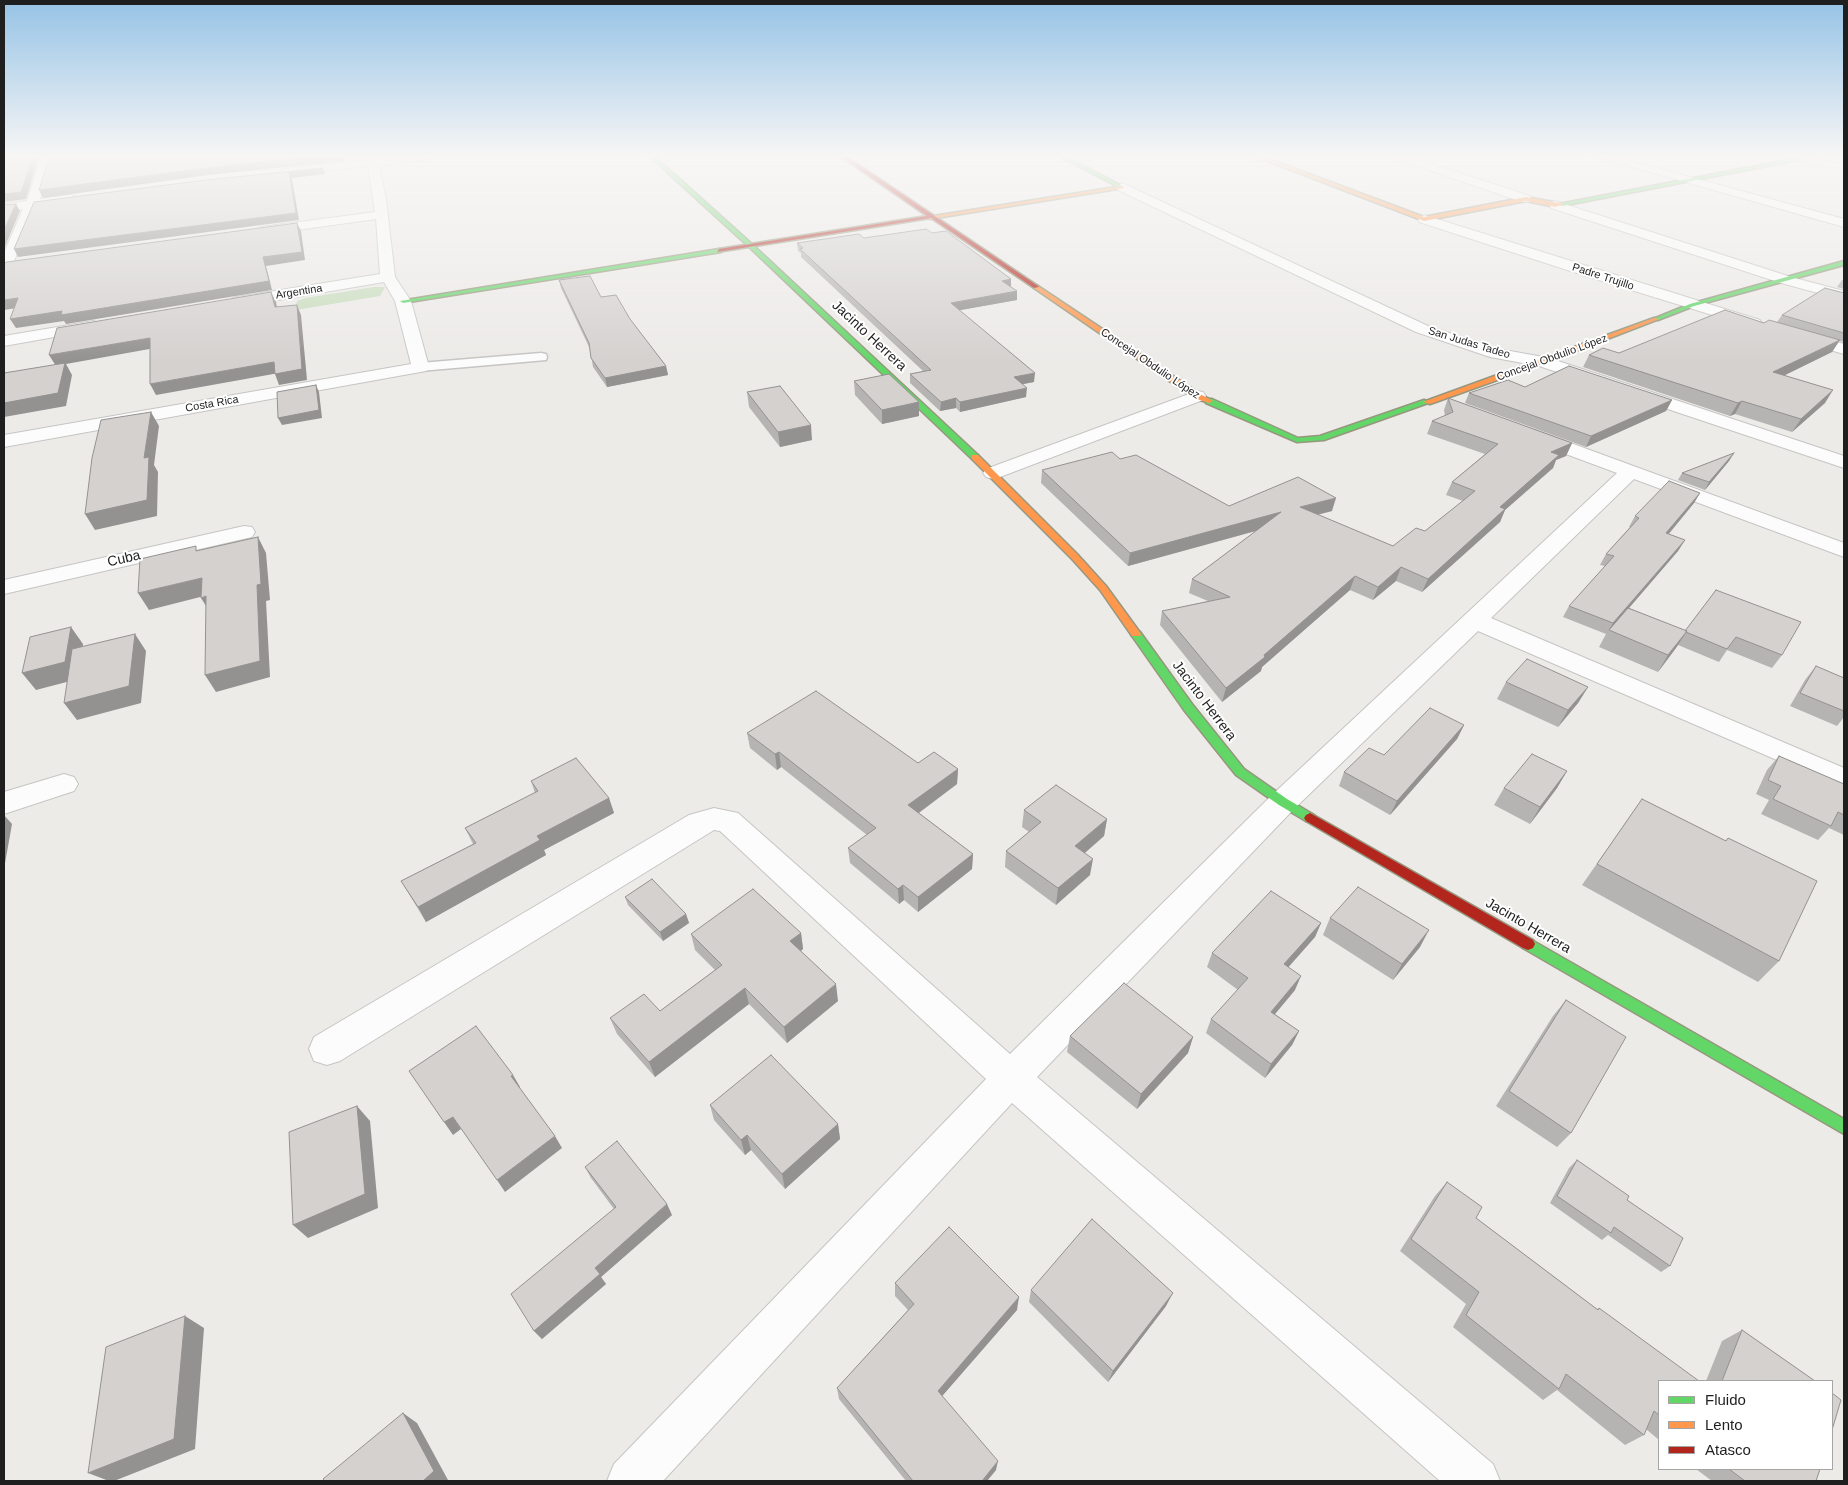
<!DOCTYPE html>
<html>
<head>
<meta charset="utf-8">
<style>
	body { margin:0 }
	#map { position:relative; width:1848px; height:1485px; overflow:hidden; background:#edebe8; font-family:Helvetica,sans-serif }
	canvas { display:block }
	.frame { position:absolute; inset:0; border:5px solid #1f1f1f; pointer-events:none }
	.legend { position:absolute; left:1658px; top:1380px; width:175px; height:90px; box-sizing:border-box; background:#fff; border:1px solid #a5a5a5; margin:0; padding:6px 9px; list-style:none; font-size:15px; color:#1f1f1f }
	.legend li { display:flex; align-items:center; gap:10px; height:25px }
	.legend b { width:25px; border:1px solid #a5a5a5 }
</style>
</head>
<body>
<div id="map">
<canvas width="1848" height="1485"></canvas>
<div class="frame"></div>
<ul class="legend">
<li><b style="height:6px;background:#63d668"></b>Fluido</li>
<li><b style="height:6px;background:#ff974d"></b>Lento</li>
<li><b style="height:6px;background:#b3261e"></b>Atasco</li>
</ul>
</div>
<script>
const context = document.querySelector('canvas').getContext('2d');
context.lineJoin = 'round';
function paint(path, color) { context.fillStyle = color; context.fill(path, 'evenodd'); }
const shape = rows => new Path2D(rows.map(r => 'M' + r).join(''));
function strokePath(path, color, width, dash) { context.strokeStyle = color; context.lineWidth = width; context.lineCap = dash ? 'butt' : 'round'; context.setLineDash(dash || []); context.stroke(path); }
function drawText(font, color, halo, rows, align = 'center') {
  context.font = font + ' Helvetica,sans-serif'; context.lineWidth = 4; context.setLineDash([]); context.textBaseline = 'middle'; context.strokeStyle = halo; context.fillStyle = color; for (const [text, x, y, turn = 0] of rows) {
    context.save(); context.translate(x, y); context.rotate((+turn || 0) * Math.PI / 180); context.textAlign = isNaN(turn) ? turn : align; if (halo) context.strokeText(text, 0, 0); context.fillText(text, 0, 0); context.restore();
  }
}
paint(shape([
	[374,287,385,287,380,296,278,313,293,307,296,305,297,301,305,298]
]), '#c8dcbd');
const lane = shape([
	[541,353,546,354,547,357,546,360,420,371,413,367,420,363,541,353]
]);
const street = shape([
	[42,154,53,154,40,199,71,195,77,199,71,203,37,207,11,268,9,271,4,272,4,253,23,209,4,212,4,204,27,201,42,154],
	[366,154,377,154,377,159,415,154,455,154,450,157,379,165,386,199,395,277,411,301,429,367,426,371,4,447,4,435,411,364,395,301,384,282,237,307,232,305,229,302,232,299,237,297,380,274,376,219,261,235,254,231,261,227,375,212,368,166,285,175,279,172,285,169,367,160,366,154],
	[1261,154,1284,154,1260,161,1256,160,1254,158,1256,156,1261,154],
	[1383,154,1401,154,1530,196,1532,199,1530,202,1522,202,1383,154],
	[1587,154,1606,154,1844,219,1844,227,1587,154],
	[1802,155,1844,165,1844,171,1798,160,1796,158,1798,156,1802,155],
	[1122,183,1428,326,1499,349,1549,358,1844,456,1844,468,1539,366,1490,357,1416,332,1118,190,1116,187,1122,183],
	[1555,201,1791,277,1844,291,1844,300,1781,283,1551,208,1549,205,1551,202,1555,201],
	[1424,215,1760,320,1762,323,1760,326,1748,326,1589,277,1419,222,1418,219,1424,215],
	[93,321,99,323,101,326,99,329,4,346,4,336,93,321],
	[1801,332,1844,344,1844,354,1795,340,1793,337,1795,334,1801,332],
	[1197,391,1203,392,1206,396,1203,400,1000,477,993,479,986,477,983,473,986,469,1197,391],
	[1535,430,1844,543,1844,557,1634,479,1491,618,1844,768,1844,789,1478,631,1293,810,1037,1077,1493,1464,1500,1481,1440,1481,1012,1103,663,1481,607,1481,614,1464,986,1079,720,831,714,830,340,1061,327,1065,314,1061,309,1049,314,1037,689,815,714,808,738,813,1010,1054,1273,794,1617,473,1528,440,1526,436,1528,432,1535,430],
	[244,526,252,527,255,532,252,537,4,594,4,580,244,526],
	[64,774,74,777,78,784,74,791,4,814,4,792,64,774]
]);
const fast = shape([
	[647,154,652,154,752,244,978,455,978,459,972,459,748,246,647,154],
	[1055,154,1061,154,1124,187,1120,188,1055,154],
	[1802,157,1804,159,1562,206,1559,204,1802,157],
	[719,249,721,252,403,303,400,301,719,249],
	[1844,261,1844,265,1694,306,1658,320,1653,319,1690,304,1844,261],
	[1206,399,1212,399,1298,438,1320,436,1424,400,1431,402,1324,440,1297,442,1206,403,1206,399],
	[1136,631,1140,632,1192,704,1244,769,1287,799,1314,815,1316,818,1314,821,1306,821,1279,805,1236,775,1184,710,1132,636,1131,634,1136,631],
	[1528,938,1844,1119,1844,1134,1523,948,1521,944,1523,940,1528,938]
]);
const slow = shape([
	[1249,154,1256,154,1424,217,1526,197,1565,204,1555,207,1526,201,1424,221,1249,154],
	[1122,186,1124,188,930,219,927,217,1122,186],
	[1034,286,1038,286,1200,394,1213,401,1209,403,1194,398,1034,288,1034,286],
	[1654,318,1659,319,1545,363,1430,404,1423,402,1654,318],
	[972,455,978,455,1078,555,1106,586,1141,634,1140,636,1132,636,1100,590,1072,559,972,459,972,455]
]);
const jam = shape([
	[843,154,1038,286,1039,287,1034,288,931,218,717,252,719,249,927,216,837,154,843,154],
	[1310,813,1533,940,1535,944,1533,948,1528,950,1523,948,1306,821,1304,818,1306,815,1310,813]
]);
strokePath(lane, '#c6c5c4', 3);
strokePath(street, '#c6c5c4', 2);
strokePath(fast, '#96977f', 3);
strokePath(slow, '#96977f', 3);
strokePath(jam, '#96977f', 3);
paint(lane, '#fcfcfc');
paint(street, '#fcfcfc');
paint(fast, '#63d668');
paint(slow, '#ff974d');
paint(jam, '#b3261e');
paint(shape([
	[932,233,1011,279,1011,287,1017,291,1017,300,959,310,1034,382,1023,384,1026,397,960,412,956,408,940,411,910,383,910,374,923,371,801,257,801,253,798,251,797,243],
	[1844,279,1844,289,1837,287,1842,280],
	[559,280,601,297,630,319,666,366,668,375,607,387,593,367,590,349,561,288],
	[1844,293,1844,342,1839,341,1832,352,1784,375,1825,403,1792,432,1735,414,1730,416,1583,367,1589,355,1619,353,1764,323,1777,322,1782,315],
	[854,381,919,416,882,424,855,395],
	[1525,387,1672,400,1666,411,1586,447,1465,403,1469,393],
	[747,392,812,440,780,447,749,407],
	[1448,398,1572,443,1566,456,1556,460,1553,468,1505,510,1500,522,1422,592,1396,581,1373,600,1350,590,1262,667,1261,671,1222,702,1160,625,1162,611,1208,601,1189,593,1192,579,1256,531,1128,566,1041,483,1042,470,1120,459,1229,506,1332,511,1317,515,1393,546,1425,531,1463,501,1446,495,1452,482,1485,454,1427,434,1432,421,1445,416,1444,410],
	[1734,453,1729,461,1705,490,1678,480,1682,473],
	[1700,493,1694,503,1669,534,1685,540,1678,551,1629,608,1685,631,1716,590,1782,655,1772,668,1727,650,1719,662,1678,645,1658,672,1599,647,1606,634,1563,617,1569,606,1605,566,1600,565,1606,554,1630,527,1629,527,1635,516],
	[1816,666,1844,678,1844,717,1837,726,1790,706,1805,680],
	[1506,682,1588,687,1578,703,1558,727,1497,699],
	[1464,725,1457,739,1390,815,1339,786,1344,772],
	[747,733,958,769,957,784,919,813,973,854,972,869,918,912,904,900,899,904,850,863,848,848,867,835,781,767,777,770,750,748],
	[1779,756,1844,784,1844,835,1829,828,1818,840,1761,814,1769,800,1756,794,1767,770],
	[1567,771,1557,788,1530,824,1494,805,1504,788],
	[531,781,609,798,614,813,544,850,546,855,426,922,401,881,473,844,465,828,535,793],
	[1642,799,1726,841,1728,838,1779,961,1758,982,1582,885],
	[1024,810,1107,819,1104,836,1085,853,1090,875,1056,905,1005,867,1006,851,1029,832,1022,827],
	[625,897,686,914,689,923,663,941,628,905],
	[1330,918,1420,947,1393,980,1323,935],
	[1321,923,1315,937,1288,967,1295,990,1275,1014,1299,1031,1292,1045,1265,1078,1206,1033,1211,1019,1238,990,1207,967,1212,953],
	[801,933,803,949,801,951,838,1001,787,1043,749,1004,655,1077,617,1034,610,1018,660,1011,715,970,695,950,691,934],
	[1566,1000,1571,1133,1557,1147,1496,1106,1553,1016],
	[1070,1036,1193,1037,1188,1053,1137,1109,1067,1052],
	[710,1105,838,1124,840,1139,785,1189,751,1150,745,1155,714,1120],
	[1577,1160,1627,1200,1670,1266,1661,1272,1608,1235,1602,1240,1550,1203,1569,1168],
	[585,1167,672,1215,601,1277,606,1284,542,1339,534,1331,614,1209,591,1178],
	[1447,1182,1476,1218,1597,1309,1599,1308,1659,1381,1659,1440,1646,1429,1644,1435,1625,1445,1557,1390,1543,1400,1453,1327,1466,1304,1400,1251,1435,1196],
	[895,1283,1017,1310,942,1396,996,1470,987,1481,906,1481,839,1399,837,1388,908,1310,895,1296],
	[1031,1290,1166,1306,1108,1382,1029,1302],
	[1742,1330,1815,1381,1706,1381,1722,1341],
	[1696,1469,1820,1469,1816,1481,1712,1481]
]), '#b6b4b2');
paint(shape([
	[34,154,40,154,26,199,4,202,4,194],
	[334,154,343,154,344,161,209,175,43,198,39,190,206,168],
	[323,168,325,174,292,178,299,220,18,257,14,249,289,172],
	[16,204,20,211,4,249,4,230],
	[297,223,301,231,305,260,266,266,272,290,66,324,64,321,16,328,10,319,263,257],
	[1011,279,1011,287,1002,281],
	[1017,291,1017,300,950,312,951,303],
	[271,292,276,302,279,317,275,307],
	[18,298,23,307,4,310,4,300],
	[297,305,301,315,307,380,279,385,275,374],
	[150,338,155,348,66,364,72,375,66,406,4,417,4,403,56,366,49,355],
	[1840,340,1832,352,1765,385,1773,372],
	[274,362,279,373,156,395,150,384],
	[666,366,668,375,607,387,605,378],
	[1035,373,1034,382,1013,386,1014,377],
	[316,385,319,392,322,418,282,425,278,418],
	[1027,388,1026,397,960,412,960,402],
	[1833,390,1825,403,1792,432,1801,419],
	[956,398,956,408,940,411,941,402],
	[1672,400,1666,411,1586,447,1591,436],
	[1742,401,1735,414,1730,416,1738,403],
	[919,402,919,416,882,424,882,410],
	[151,412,159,426,154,465,158,472,157,516,95,530,85,514,144,458],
	[811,425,812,440,780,447,778,432],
	[1572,443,1566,456,1556,460,1553,468,1505,510,1500,522,1422,592,1428,579,1500,507,1551,452],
	[1734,453,1729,461,1705,490,1709,482],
	[1700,493,1694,503,1660,544,1666,533],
	[1336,498,1332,511,1296,520,1300,507],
	[1281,512,1277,525,1128,566,1130,553],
	[258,537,266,553,270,600,266,601,270,677,216,692,205,675,257,585],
	[1685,540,1678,551,1610,630,1609,630,1606,635,1613,623],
	[1401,567,1396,581,1373,600,1378,587],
	[1355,576,1350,590,1262,667,1261,671,1222,702,1226,688],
	[202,578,212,594,149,610,138,593],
	[206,596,211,614,201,598],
	[71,627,83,644,78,679,36,690,22,673],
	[1687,631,1676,648,1658,672,1668,655],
	[135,634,146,651,141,703,77,720,64,703],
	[1588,687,1578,703,1558,727,1568,710],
	[1464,725,1457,739,1390,815,1397,801],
	[779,752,781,767,777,770,775,754],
	[958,769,957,784,909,820,908,805],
	[1567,771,1557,788,1530,824,1540,807],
	[609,798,614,813,544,850,546,855,426,922,418,907,537,836],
	[4,815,12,824,4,869],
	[1107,819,1104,836,1073,863,1075,846],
	[973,854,972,869,918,912,918,897],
	[1093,859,1090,875,1056,905,1058,888],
	[903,885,904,900,899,904,898,889],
	[686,914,689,923,663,941,660,932],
	[1321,923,1315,937,1278,979,1284,964],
	[1429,930,1420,947,1393,980,1402,964],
	[801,933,803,949,792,958,790,941],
	[1301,976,1295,990,1265,1026,1271,1012],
	[836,984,838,1001,787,1043,784,1027],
	[745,988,749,1004,655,1077,649,1062],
	[1299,1031,1292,1045,1265,1078,1271,1064],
	[1193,1037,1188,1053,1137,1109,1141,1094],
	[513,1075,520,1087,518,1089,511,1076],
	[357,1106,370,1121,378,1208,308,1238,293,1225],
	[453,1117,461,1129,453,1135,444,1122],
	[838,1124,840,1139,785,1189,782,1174],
	[747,1135,751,1150,745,1155,741,1140],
	[555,1136,562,1148,505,1192,497,1180],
	[667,1204,672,1215,601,1277,606,1284,542,1339,534,1331,595,1268],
	[1173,1293,1166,1306,1108,1382,1113,1371],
	[1019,1297,1017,1310,937,1402,938,1391],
	[185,1316,204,1328,195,1449,114,1481,109,1481,88,1473],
	[403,1413,417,1423,448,1480,447,1481,423,1481],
	[998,1461,996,1470,987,1481,982,1481]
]), '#949291');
const building = shape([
	[4,154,34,154,21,192,4,194,4,154],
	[334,154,206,168,39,190,50,155,51,154,334,154],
	[323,168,289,172,296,213,14,249,34,202,206,180,323,168],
	[16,204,4,230,4,205,16,204],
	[297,223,302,252,263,257,269,281,61,315,62,311,10,319,18,298,4,300,4,263,7,262,297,223],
	[926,229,932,233,946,231,1011,279,1002,281,1017,291,951,303,1035,373,1014,377,1027,388,960,402,956,398,941,402,910,374,931,370,800,249,803,248,797,243,859,234,864,238,926,229],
	[590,276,601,297,616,295,630,319,666,366,605,378,591,358,589,343,559,280,590,276],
	[1825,288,1844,293,1844,333,1782,315,1825,288],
	[271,292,275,307,297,305,302,369,275,374,274,362,150,384,150,338,49,355,57,328,271,292],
	[1725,310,1764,323,1769,320,1840,340,1773,372,1833,390,1801,419,1742,401,1738,403,1589,355,1603,348,1619,353,1725,310],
	[65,363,58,393,4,403,4,373,65,363],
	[1569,366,1672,400,1591,436,1469,393,1508,380,1525,387,1569,366],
	[889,374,919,402,882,410,854,381,889,374],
	[316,385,319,410,278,418,277,392,316,385],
	[780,386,811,425,778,432,747,392,780,386],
	[1448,398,1572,443,1551,452,1559,455,1500,507,1505,509,1428,579,1401,567,1378,587,1355,576,1264,655,1265,657,1226,688,1162,611,1230,597,1192,579,1281,512,1130,553,1042,470,1112,452,1120,459,1136,455,1229,506,1298,477,1336,498,1300,507,1393,546,1416,528,1425,531,1475,491,1452,482,1498,444,1432,421,1453,412,1448,398],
	[151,412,144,458,149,457,147,500,85,514,92,458,101,420,151,412],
	[1734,453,1709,482,1682,473,1734,453],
	[1669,481,1700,493,1666,533,1685,540,1613,623,1569,606,1614,556,1606,554,1639,518,1635,516,1669,481],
	[258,537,261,584,257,585,260,661,205,675,206,596,201,598,202,578,138,593,140,559,196,546,196,551,258,537],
	[1716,590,1801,622,1782,655,1736,637,1727,649,1686,632,1687,631,1685,631,1716,590],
	[1628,608,1687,631,1668,655,1609,630,1628,608],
	[71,627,65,662,22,673,30,637,71,627],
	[135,634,129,686,64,703,72,649,135,634],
	[1527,659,1588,687,1568,710,1506,682,1527,659],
	[1816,666,1844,678,1844,711,1800,693,1816,666],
	[816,691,918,763,934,752,958,769,908,805,973,854,918,897,903,885,898,889,848,848,876,828,779,752,775,754,747,733,816,691],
	[1430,708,1464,725,1397,801,1344,772,1369,748,1384,755,1430,708],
	[1532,754,1567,771,1540,807,1504,788,1532,754],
	[1779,756,1844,784,1844,815,1838,812,1831,826,1773,799,1781,786,1768,780,1779,756],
	[576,758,609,798,537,836,540,840,418,907,401,881,476,843,465,828,538,791,531,781,576,758],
	[1056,785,1107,819,1075,846,1093,859,1058,888,1006,851,1041,822,1024,810,1056,785],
	[1642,799,1726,841,1728,838,1817,881,1779,961,1597,864,1642,799],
	[652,879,686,914,660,932,625,897,652,879],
	[1358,887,1429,930,1402,964,1330,918,1358,887],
	[753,889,801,933,790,941,836,984,784,1027,745,988,649,1062,610,1018,644,994,660,1011,722,965,691,934,753,889],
	[1271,891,1321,923,1284,964,1301,976,1271,1012,1299,1031,1271,1064,1211,1019,1248,978,1212,953,1271,891],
	[1124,983,1193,1037,1141,1094,1070,1036,1124,983],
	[1566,1000,1626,1037,1571,1133,1509,1091,1566,1000],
	[476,1026,513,1075,511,1076,555,1136,497,1180,453,1117,444,1122,409,1071,476,1026],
	[771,1055,838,1124,782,1174,747,1135,741,1140,710,1105,771,1055],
	[357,1106,365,1194,293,1225,289,1132,357,1106],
	[617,1141,667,1204,595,1268,600,1274,534,1331,511,1294,616,1207,585,1167,617,1141],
	[1577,1160,1629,1196,1627,1200,1683,1238,1670,1266,1614,1227,1611,1233,1557,1196,1577,1160],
	[1447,1182,1482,1207,1476,1218,1598,1310,1599,1308,1699,1381,1659,1381,1659,1415,1654,1411,1644,1435,1566,1374,1559,1389,1466,1315,1479,1292,1411,1239,1447,1182],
	[1092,1219,1173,1293,1113,1371,1031,1290,1092,1219],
	[949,1227,1019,1297,938,1391,998,1461,982,1481,913,1481,837,1388,914,1304,895,1283,949,1227],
	[185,1316,174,1439,88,1473,106,1347,185,1316],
	[1742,1330,1815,1381,1722,1381,1742,1330],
	[1832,1393,1841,1400,1832,1430,1832,1393],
	[403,1413,434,1471,423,1481,325,1481,323,1479,403,1413],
	[1729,1469,1820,1469,1816,1481,1745,1481,1729,1469]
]);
paint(building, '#d4d1cf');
strokePath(building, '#949291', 1);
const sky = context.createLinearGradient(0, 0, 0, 362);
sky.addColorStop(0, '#96c3e6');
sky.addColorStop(0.43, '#f7f6f5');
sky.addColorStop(1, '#f7f6f500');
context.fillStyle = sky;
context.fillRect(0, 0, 1848, 362);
drawText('11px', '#1f1f1f', '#fff', [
	["Padre Trujillo",1603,277,18],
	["Argentina",299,292,-9],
	["San Judas Tadeo",1469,343,17],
	["Concejal Obdulio López",1552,358,-20],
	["Concejal Obdulio López",1150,364,34],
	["Costa Rica",212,404,-10]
]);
drawText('14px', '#1f1f1f', '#fff', [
	["Jacinto Herrera",869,336,43],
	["Cuba",124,559,-13],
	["Jacinto Herrera",1204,701,53],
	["Jacinto Herrera",1528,926,30]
]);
</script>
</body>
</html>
